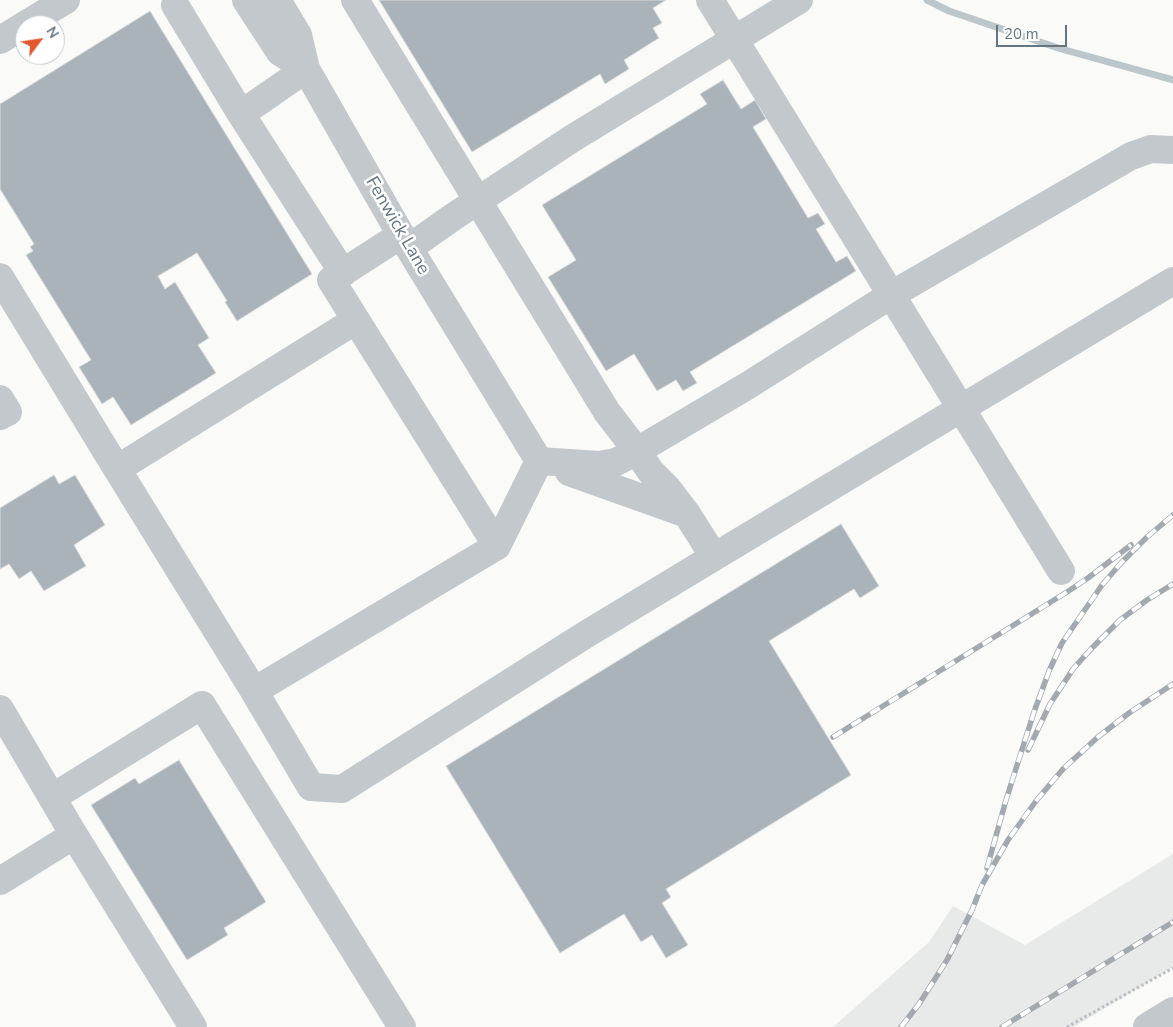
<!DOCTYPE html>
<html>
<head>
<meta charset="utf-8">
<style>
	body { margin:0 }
	#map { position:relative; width:1173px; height:1027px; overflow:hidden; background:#fafaf8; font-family:"Nunito Sans",sans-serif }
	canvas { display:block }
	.north { position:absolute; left:15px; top:15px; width:50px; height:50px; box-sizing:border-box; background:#fff; border:1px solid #c1c8cd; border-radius:50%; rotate:59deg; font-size:14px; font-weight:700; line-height:20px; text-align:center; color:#657683 }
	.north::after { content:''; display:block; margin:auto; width:18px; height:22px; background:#e4572e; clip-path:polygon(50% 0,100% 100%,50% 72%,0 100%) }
	.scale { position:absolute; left:996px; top:25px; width:71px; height:22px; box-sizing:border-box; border:2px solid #657683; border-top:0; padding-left:6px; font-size:15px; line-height:18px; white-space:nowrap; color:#657683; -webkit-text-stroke:4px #fff; paint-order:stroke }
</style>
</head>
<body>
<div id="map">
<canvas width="1173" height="1027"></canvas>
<div class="north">N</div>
<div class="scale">20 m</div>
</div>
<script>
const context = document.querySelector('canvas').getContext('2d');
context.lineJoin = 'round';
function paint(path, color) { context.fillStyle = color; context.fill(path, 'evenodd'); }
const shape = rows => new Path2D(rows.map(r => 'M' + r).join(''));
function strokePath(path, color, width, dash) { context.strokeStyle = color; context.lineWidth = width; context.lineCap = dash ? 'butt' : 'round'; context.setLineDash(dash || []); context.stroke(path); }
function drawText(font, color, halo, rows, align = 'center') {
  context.font = font + ' "Nunito Sans",sans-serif'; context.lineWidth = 5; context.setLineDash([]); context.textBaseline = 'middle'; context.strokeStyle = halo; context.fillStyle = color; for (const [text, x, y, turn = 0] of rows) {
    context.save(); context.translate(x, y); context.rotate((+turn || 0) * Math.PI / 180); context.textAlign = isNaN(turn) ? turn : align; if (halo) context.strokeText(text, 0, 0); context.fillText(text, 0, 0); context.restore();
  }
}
paint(shape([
	[1173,854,1173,967,1074,1027,833,1027,929,942,953,906,1025,945]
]), '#e8e9e9');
strokePath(shape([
	[927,0,949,11,1058,48,1173,80]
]), '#bbc7cb', 7);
const building = shape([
	[379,0,666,0,653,8,662,23,653,28,659,38,624,60,629,69,605,84,600,74,472,152,379,0],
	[150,11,312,274,237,321,225,302,227,301,197,253,158,276,165,289,175,282,209,338,198,345,216,373,131,425,113,397,102,404,79,367,91,360,26,255,33,251,30,247,34,244,0,189,0,104,150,11],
	[723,80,741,109,755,100,766,119,753,127,808,218,818,213,825,224,816,229,836,262,847,256,856,271,690,372,697,383,683,391,676,380,657,391,634,354,606,371,548,277,576,260,542,205,707,104,700,94,723,80],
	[54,475,59,484,75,475,105,525,74,545,86,566,44,591,31,571,19,579,9,564,0,569,0,508,54,475],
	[841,524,879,586,860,598,854,589,769,641,851,775,666,889,671,897,662,903,688,945,666,958,652,935,641,942,624,914,560,953,446,766,841,524],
	[179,760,266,902,224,928,228,935,187,960,91,805,135,778,139,784,179,760]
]);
paint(building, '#aab3b9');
strokePath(building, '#dcdcda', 1);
strokePath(shape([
	[1067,1027,1173,968]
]), '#bbbfc2', 3, [2.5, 2.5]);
strokePath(shape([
	[246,0,280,52,306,69,401,235,539,461],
	[277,0,298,35,306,69],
	[355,0,607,412,637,451,651,472,668,489,687,514,714,557,1173,281],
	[710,0,1061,571],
	[175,5,241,114,343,273],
	[0,40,66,0],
	[241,114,306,69],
	[409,248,453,217,573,138,799,0],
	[0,277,117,469],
	[356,320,117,469,254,691,497,546,331,280,401,235],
	[0,399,8,412,0,416],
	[539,461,599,465,616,462,637,451,747,386,891,295,1131,156,1151,149,1173,150],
	[569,472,687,514],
	[497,546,539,461],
	[254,691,311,787,342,789,585,635,714,557],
	[0,709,74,835,193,1027],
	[53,797,202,705,402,1027],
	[0,881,74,835],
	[1147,1027,1173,1011]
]), '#c3c8cc', 28);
const rail = shape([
	[833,737,1067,592,1088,578,1131,545],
	[1028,750,1050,704,1073,669,1091,649,1120,620,1147,600,1173,584],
	[987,868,1006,800,1034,712,1049,671,1062,643,1102,585,1121,563,1146,538,1173,515],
	[901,1027,919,1004,947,960,972,910,982,885,1008,840,1036,801,1063,769,1098,737,1129,713,1173,684],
	[1002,1027,1173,922]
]);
strokePath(rail, '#a2aab0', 5.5);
strokePath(rail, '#fff', 4, [11]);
drawText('18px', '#657683', '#fff', [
	["Fenwick Lane",397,226,60]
]);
</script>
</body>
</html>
